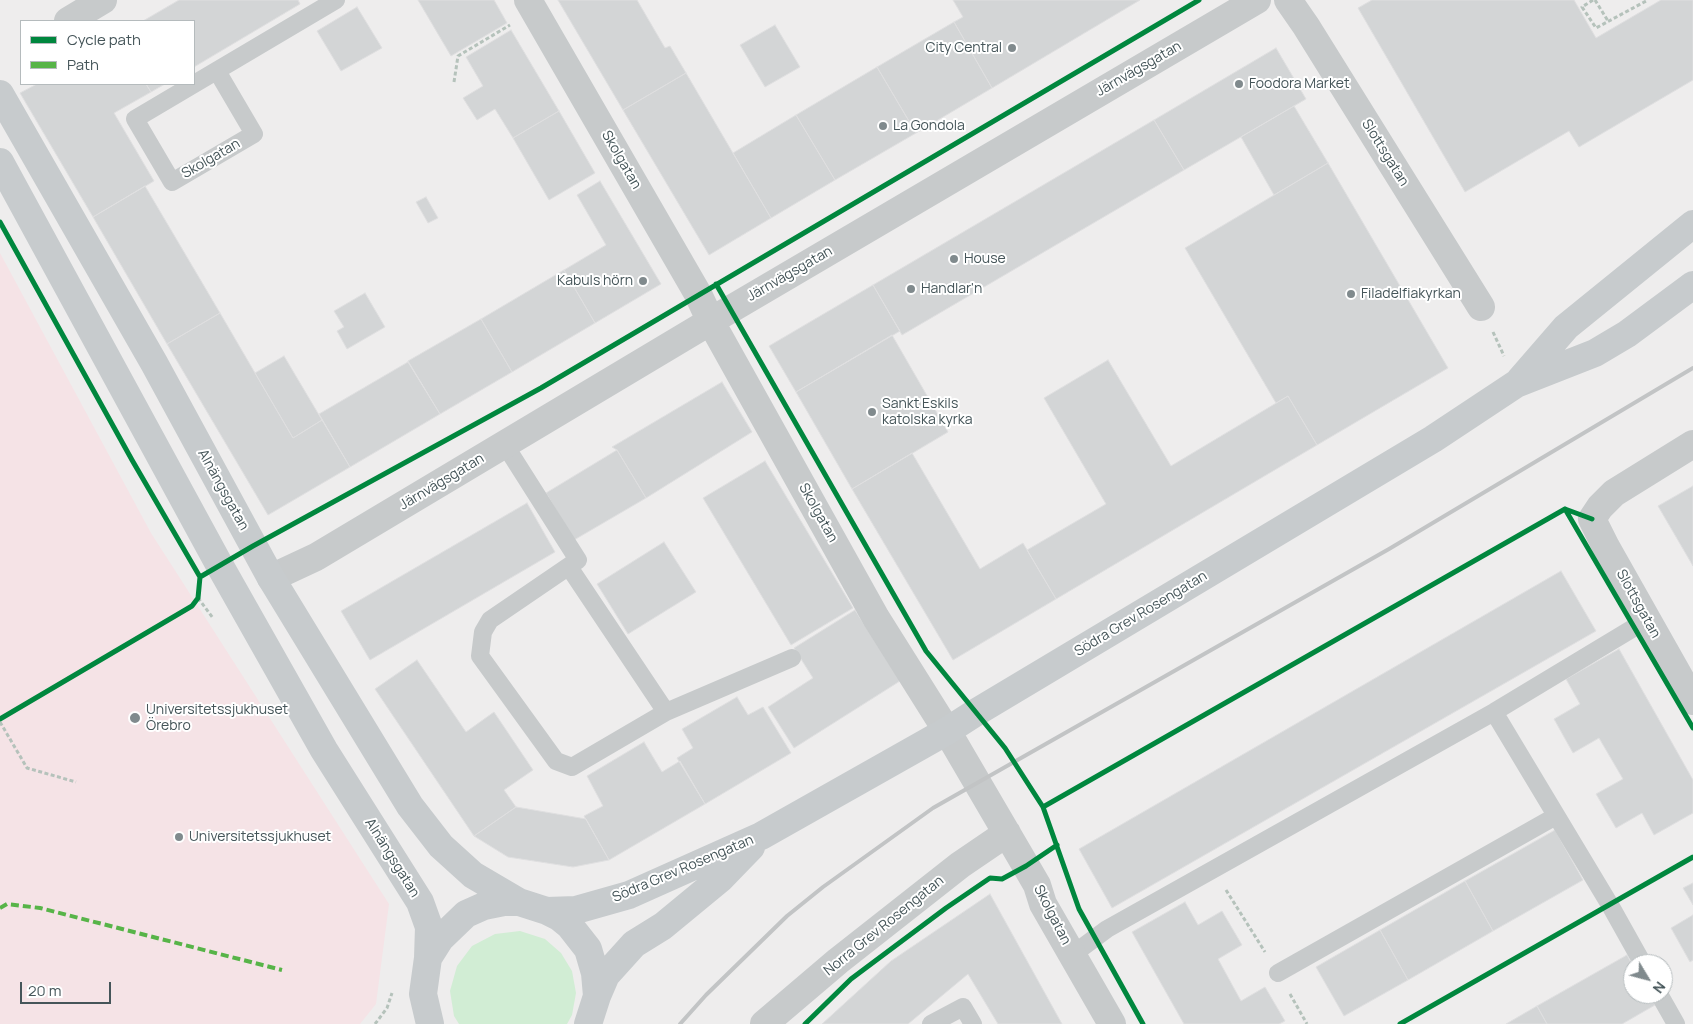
<!DOCTYPE html>
<html>
<head>
<meta charset="utf-8">
<style>
	body { margin:0 }
	#map { position:relative; width:1693px; height:1024px; overflow:hidden; background:#eeeded; font-family:Manrope,sans-serif }
	canvas { display:block }
	.legend { position:absolute; left:20px; top:20px; width:175px; height:65px; box-sizing:border-box; background:#fff; border:1px solid #b5bbbd; margin:0; padding:6px 9px; list-style:none; font-size:15px; color:#455559 }
	.legend li { display:flex; align-items:center; gap:10px; height:25px }
	.legend b { width:25px; border:1px solid #b5bbbd }
	.north { position:absolute; left:1623px; top:954px; width:50px; height:50px; box-sizing:border-box; background:#fff; border:1px solid #b5bbbd; border-radius:50%; rotate:127deg; font-size:14px; font-weight:700; line-height:20px; text-align:center; color:#455559 }
	.north::after { content:''; display:block; margin:auto; width:18px; height:22px; background:#808a8d; clip-path:polygon(50% 0,100% 100%,50% 72%,0 100%) }
	.scale { position:absolute; left:20px; top:982px; width:91px; height:22px; box-sizing:border-box; border:2px solid #455559; border-top:0; padding-left:6px; font-size:15px; line-height:18px; white-space:nowrap; color:#455559; -webkit-text-stroke:4px #fff; paint-order:stroke }
</style>
</head>
<body>
<div id="map">
<canvas width="1693" height="1024"></canvas>
<ul class="legend">
<li><b style="height:6px;background:#00873e"></b>Cycle path</li>
<li><b style="height:6px;background:#57b448"></b>Path</li>
</ul>
<div class="north">N</div>
<div class="scale">20 m</div>
</div>
<script>
const context = document.querySelector('canvas').getContext('2d');
context.lineJoin = 'round';
function paint(path, color) { context.fillStyle = color; context.fill(path, 'evenodd'); }
const shape = rows => new Path2D(rows.map(r => 'M' + r).join(''));
function strokePath(path, color, width, dash) { context.strokeStyle = color; context.lineWidth = width; context.lineCap = dash ? 'butt' : 'round'; context.setLineDash(dash || []); context.stroke(path); }
function drawText(font, color, halo, rows, align = 'center') {
  context.font = font + ' Manrope,sans-serif'; context.lineWidth = 4; context.setLineDash([]); context.textBaseline = 'middle'; context.strokeStyle = halo; context.fillStyle = color; for (const [text, x, y, turn = 0] of rows) {
    context.save(); context.translate(x, y); context.rotate((+turn || 0) * Math.PI / 180); context.textAlign = isNaN(turn) ? turn : align; if (halo) context.strokeText(text, 0, 0); context.fillText(text, 0, 0); context.restore();
  }
}
paint(shape([
	[0,253,151,533,389,904,376,1004,360,1024,0,1024]
]), '#f5e3e6');
paint(shape([
	[520,931,545,939,561,953,572,971,576,993,572,1015,567,1024,459,1024,454,1016,450,991,457,966,472,946,495,934]
]), '#d1edd4');
const building = shape([
	[179,0,298,0,300,4,194,67,194,21,143,21,179,0],
	[418,0,494,0,507,23,451,56,418,0],
	[558,0,637,0,665,48,670,46,686,73,623,110,558,0],
	[953,0,1140,0,992,88,954,22,963,17,953,0],
	[1372,0,1574,0,1596,38,1661,0,1693,0,1693,80,1579,147,1569,131,1465,192,1358,8,1372,0],
	[357,7,382,48,341,71,317,31,357,7],
	[954,22,992,88,916,133,877,67,954,22],
	[775,25,800,67,765,87,740,45,775,25],
	[511,30,559,111,513,138,495,109,477,120,463,98,483,86,466,57,511,30],
	[1276,48,1306,99,1184,170,1154,120,1276,48],
	[877,67,916,133,835,180,796,115,877,67],
	[686,73,771,218,709,255,623,110,686,73],
	[37,84,146,84,151,92,114,113,154,181,93,217,20,93,37,84],
	[146,84,165,84,151,92,146,84],
	[1294,106,1328,163,1274,195,1241,137,1294,106],
	[559,111,595,173,549,200,513,138,559,111],
	[796,115,835,180,771,218,733,153,796,115],
	[1154,120,1184,170,902,335,873,285,1154,120],
	[1328,163,1448,368,1317,445,1288,396,1276,403,1185,248,1328,163],
	[600,181,661,284,595,323,564,270,606,245,577,195,600,181],
	[145,186,220,313,167,344,93,217,145,186],
	[426,197,438,218,428,223,416,202,426,197],
	[564,270,595,323,512,372,481,319,564,270],
	[873,285,900,331,796,392,769,346,873,285],
	[365,293,385,327,347,349,337,331,344,327,334,311,365,293],
	[220,313,293,438,322,420,350,467,268,515,167,344,220,313],
	[481,319,512,372,440,414,408,361,481,319],
	[892,335,948,432,852,489,796,392,892,335],
	[284,356,322,420,293,438,255,373,284,356],
	[1108,360,1171,466,1288,396,1317,445,1056,599,1027,550,1106,504,1044,398,1108,360],
	[408,362,440,414,350,467,319,414,408,362],
	[722,382,752,432,646,498,617,450,612,447,722,382],
	[617,450,646,498,574,540,546,493,617,450],
	[912,453,980,569,1023,543,1056,599,953,660,852,489,912,453],
	[765,461,853,608,791,645,703,498,765,461],
	[1693,486,1693,566,1658,506,1693,486],
	[527,503,555,552,370,660,341,611,527,503],
	[664,542,696,592,628,634,597,584,664,542],
	[1561,571,1596,631,1112,908,1079,849,1561,571],
	[855,610,900,681,794,748,768,707,813,678,794,648,855,610],
	[1619,649,1693,780,1693,813,1654,835,1642,813,1616,828,1596,794,1623,779,1599,738,1573,753,1554,719,1580,704,1566,679,1619,649],
	[417,660,466,732,494,712,533,770,504,790,516,807,474,836,375,689,417,660],
	[737,697,748,715,763,707,791,753,705,804,677,758,693,748,682,729,737,697],
	[644,742,662,772,680,761,705,804,609,860,584,816,603,806,587,776,644,742],
	[516,807,586,819,609,860,573,867,508,857,474,836,516,807],
	[1555,830,1583,880,1493,931,1465,881,1555,830],
	[1465,881,1493,931,1408,980,1380,930,1465,881],
	[1693,883,1693,905,1683,888,1693,883],
	[990,894,1062,1024,998,1024,968,974,908,1024,822,1024,891,961,990,894],
	[1185,902,1198,925,1222,911,1242,945,1218,959,1241,1001,1265,987,1285,1021,1279,1024,1184,1024,1132,932,1185,902],
	[1693,915,1693,960,1690,962,1671,928,1693,915],
	[1380,930,1408,980,1344,1016,1316,967,1380,930],
	[1627,955,1633,966,1633,994,1649,994,1655,1005,1622,1024,1547,1024,1537,1006,1627,955],
	[1537,1006,1547,1024,1506,1024,1537,1006]
]);
paint(building, '#d3d5d6');
strokePath(building, '#dfdfe0', 1);
strokePath(shape([
	[1593,0,1582,7,1596,28,1648,0],
	[1595,0,1608,21],
	[454,82,458,56,510,25],
	[1493,332,1504,356],
	[198,598,213,618],
	[0,722,27,768,76,782],
	[1226,890,1265,952],
	[1290,994,1307,1024],
	[375,1024,387,1008,392,993]
]), '#b5c2bb', 3, [4, 2.5]);
strokePath(shape([
	[217,71,254,134,172,182,135,119,336,0],
	[505,445,578,560,490,620,483,632,480,656,556,761,572,767,666,712,792,658],
	[569,567,666,712],
	[1494,712,1610,905,1643,964],
	[1072,955,1107,929,1494,712,1635,627],
	[1278,973,1556,816],
	[1659,994,1676,1024],
	[931,1024,963,1007,973,1024]
]), '#c7cacb', 18);
strokePath(shape([
	[528,0,698,294,711,322,876,618,947,731,1026,866,1037,885,1043,904,1112,1024],
	[1288,0,1306,26,1481,307],
	[68,21,103,0],
	[1693,444,1614,493,1600,507,1592,519,1606,547,1693,701],
	[271,578,316,557,731,309,1257,0],
	[764,1024,838,961,960,865,1007,833]
]), '#c7cacb', 28);
strokePath(shape([
	[0,94,154,363,271,578,410,806,441,846,473,875,519,902],
	[0,162,220,566,324,750,420,902,429,927,428,958],
	[1520,380,1566,327,1693,224],
	[547,911,576,910,629,895,761,836,947,731,975,713,1433,439,1516,384,1595,353,1627,334,1693,285],
	[597,996,606,975,634,944,663,926,720,879,751,847],
	[430,1024,423,994,428,958,440,939,466,914,484,906,504,902,519,902,547,911,559,917,570,926,588,949,595,973,597,996,588,1024]
]), '#c7cbcd', 28);
strokePath(shape([
	[680,1024,706,995,787,916,823,887,933,808,1389,549,1693,368]
]), '#c2c4c5', 4);
strokePath(shape([
	[0,908,7,904,40,908,282,970]
]), '#57b448', 4, [8, 4]);
strokePath(shape([
	[0,222,132,460,200,577],
	[716,284,926,651,1005,748,1043,807,1079,909,1143,1024],
	[1565,509,1693,728],
	[0,719,192,606,198,598,200,577,253,546,541,388,1199,0],
	[1043,807,1565,509,1592,519],
	[805,1024,851,979,946,908,990,878,1002,879,1026,866,1057,845],
	[1400,1024,1693,857]
]), '#00873e', 5);
for (const [x, y, r, color] of [
	[1012,48,5,"#808a8d"],
	[1239,84,5,"#808a8d"],
	[883,126,5,"#808a8d"],
	[954,259,5,"#808a8d"],
	[643,281,5,"#808a8d"],
	[911,289,5,"#808a8d"],
	[1351,294,5,"#808a8d"],
	[872,412,5,"#808a8d"],
	[135,718,6,"#808a8d"],
	[179,837,5,"#808a8d"]
]) { const dot = new Path2D(); dot.arc(x, y, r, 0, 2 * Math.PI); context.fillStyle = color; context.fill(dot); strokePath(dot, '#fff', 2); }
drawText('14px', '#455559', '#fff', [
	["City Central",1002,48,"right"],
	["Foodora Market",1249,84],
	["La Gondola",893,126],
	["House",964,259],
	["Kabuls hörn",633,281,"right"],
	["Handlar'n",921,289],
	["Filadelfiakyrkan",1361,294],
	["Sankt Eskils",882,404],
	["katolska kyrka",882,420],
	["Universitetssjukhuset",146,710],
	["Örebro",146,726],
	["Universitetssjukhuset",189,837]
], 'left');
drawText('14px', '#455559', '#fff', [
	["Järnvägsgatan",1139,69,-30],
	["Slottsgatan",1385,153,58],
	["Skolgatan",211,159,-30],
	["Skolgatan",621,160,60],
	["Järnvägsgatan",790,274,-30],
	["Järnvägsgatan",442,482,-31],
	["Alnängsgatan",223,490,61],
	["Skolgatan",818,513,61],
	["Slottsgatan",1638,604,61],
	["Södra Grev Rosengatan",1141,614,-31],
	["Alnängsgatan",392,858,58],
	["Södra Grev Rosengatan",683,869,-23],
	["Skolgatan",1052,915,63],
	["Norra Grev Rosengatan",884,926,-39]
]);
</script>
</body>
</html>
